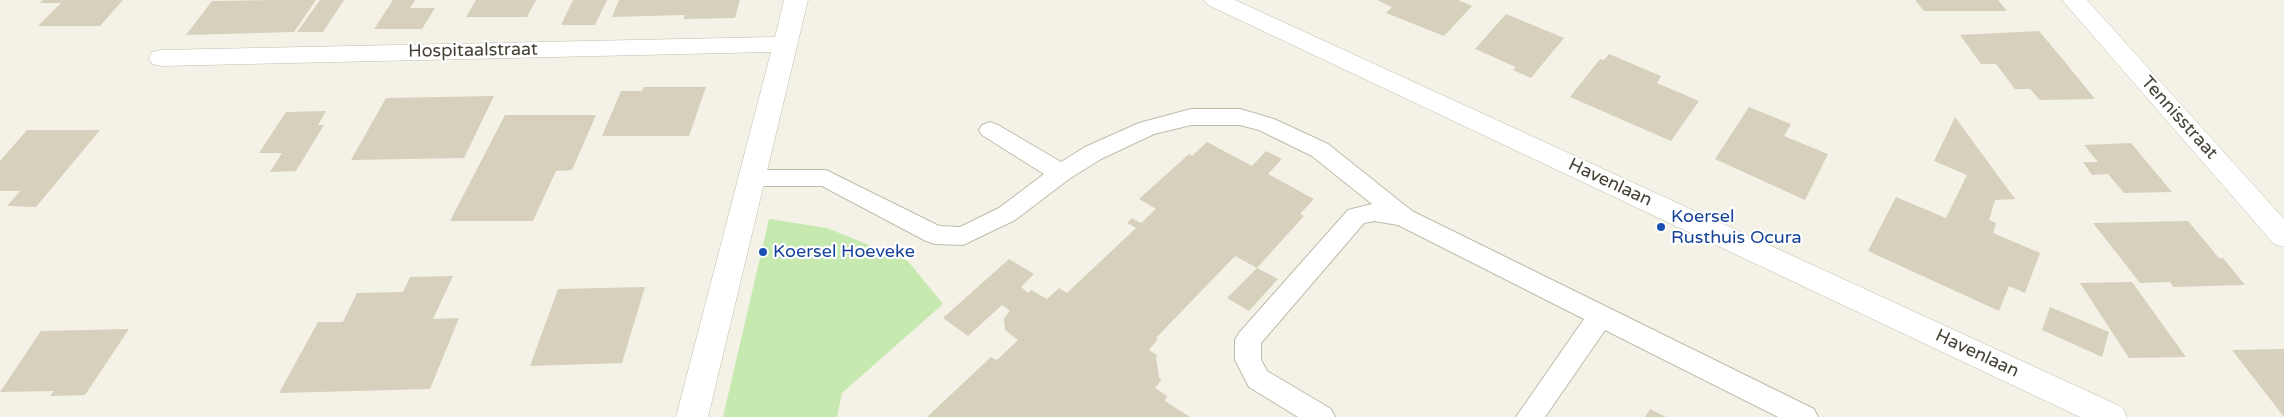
<!DOCTYPE html>
<html>
<head>
<meta charset="utf-8">
<style>
	body { margin:0 }
	canvas { display:block; background:#f4f2e7 }
</style>
</head>
<body>
<canvas width="2284" height="417"></canvas>
<script>
const context = document.querySelector('canvas').getContext('2d');
context.lineJoin = 'round';
function paint(path, color) { context.fillStyle = color; context.fill(path, 'evenodd'); }
const shape = rows => new Path2D(rows.map(r => 'M' + r).join(''));
function strokePath(path, color, width, dash) { context.strokeStyle = color; context.lineWidth = width; context.lineCap = dash ? 'butt' : 'round'; context.setLineDash(dash || []); context.stroke(path); }
function drawText(font, color, halo, rows, align = 'center') {
  context.font = font + ' "Varela Round",sans-serif'; context.lineWidth = 4.5; context.setLineDash([]); context.textBaseline = 'middle'; context.strokeStyle = halo; context.fillStyle = color; for (const [text, x, y, turn = 0] of rows) {
    context.save(); context.translate(x, y); context.rotate((+turn || 0) * Math.PI / 180); context.textAlign = isNaN(turn) ? turn : align; if (halo) context.strokeText(text, 0, 0); context.fillText(text, 0, 0); context.restore();
  }
}
paint(shape([
	[769,219,827,228,908,261,943,304,842,393,837,417,723,417]
]), '#c5e9af');
paint(shape([
	[43,0,123,0,100,26,38,26,61,3,40,3],
	[279,0,316,0,294,32,186,35,212,1],
	[320,0,344,0,323,32,297,32],
	[393,0,415,0,410,8,435,8,422,29,374,29],
	[476,0,536,0,527,17,466,17],
	[573,0,607,0,595,25,561,25],
	[619,0,740,0,735,18,683,19,685,15,612,17],
	[1377,0,1458,0,1472,6,1444,36,1386,13,1392,7],
	[1915,0,1998,0,2007,11,1924,11],
	[1506,14,1564,38,1531,78,1513,70,1516,67,1475,49],
	[2039,31,2065,62,2095,99,2040,100,2030,89,2015,89,1996,64,1981,64,1960,35],
	[1609,54,1661,76,1657,83,1699,101,1671,141,1570,97,1600,59,1604,60],
	[644,87,706,87,689,136,602,136,621,91,642,91],
	[494,96,464,158,351,160,386,98],
	[1749,107,1791,124,1784,136,1828,154,1805,200,1715,159],
	[326,111,318,125,324,125,296,171,270,172,282,153,259,153,286,112],
	[505,115,596,115,572,170,556,171,533,221,450,221],
	[1955,117,2015,199,1995,200,1989,220,1996,223,1993,233,2040,253,2025,293,2009,286,1999,311,1868,251,1896,197,1946,218,1967,175,1934,161],
	[27,130,100,130,36,207,7,206,20,191,0,191,0,161],
	[1207,142,1252,166,1266,151,1282,159,1268,174,1314,199,1300,214,1304,216,1257,268,1235,256,1156,338,1158,339,1149,350,1158,356,1156,357,1159,378,1162,379,1155,388,1167,396,1165,401,1190,417,927,417,991,357,997,360,1018,340,1005,330,1004,318,1010,311,1002,305,968,336,943,318,1009,259,1034,274,1021,287,1028,293,1031,290,1047,299,1059,288,1067,293,1136,228,1127,223,1132,218,1141,223,1156,209,1139,199,1189,154,1192,156],
	[2131,143,2172,192,2124,193,2108,174,2092,175,2083,162,2098,162,2084,145],
	[2188,221,2219,258,2223,258,2245,285,2173,287,2170,282,2140,283,2093,223],
	[1257,268,1278,279,1249,311,1227,298],
	[453,276,433,319,459,318,430,389,279,393,318,322,343,322,357,293,403,292,410,277],
	[2132,282,2160,321,2186,357,2129,358,2080,283],
	[645,287,622,363,530,366,558,289],
	[2050,307,2109,332,2102,357,2042,330],
	[129,329,85,395,50,396,54,391,0,392,41,331],
	[2284,349,2284,417,2232,350],
	[1650,409,1666,417,1645,417]
]), '#d6d0bc');
const lane = shape([
	[1191,109,1240,109,1274,119,1328,144,1412,211,1814,409,1818,417,1778,417,1605,330,1545,417,1516,417,1584,319,1398,225,1374,221,1364,223,1261,343,1261,360,1267,371,1331,409,1335,417,1298,417,1249,387,1235,360,1235,340,1239,333,1348,210,1372,204,1312,156,1259,130,1240,125,1191,125,1154,134,1101,159,1069,179,1015,220,963,245,935,244,926,241,822,186,752,186,744,184,740,178,744,172,752,170,826,170,939,226,960,227,999,208,1044,174,982,135,979,130,982,125,990,122,998,125,1061,162,1085,147,1139,123,1191,109]
]);
const street = shape([
	[784,0,808,0,708,417,676,417,771,52,161,66,152,64,149,58,152,52,161,50,775,37,784,0],
	[1204,0,1235,0,2122,407,2127,417,2080,417,1208,5,1204,0],
	[2062,0,2087,0,2284,219,2284,247,2274,244,2062,0]
]);
strokePath(lane, '#bfbca9', 2);
strokePath(street, '#bfbca9', 1);
paint(lane, '#fff');
paint(street, '#fff');
for (const [x, y, r, color] of [
	[1661,227,5,"#1a4fb4"],
	[763,252,5,"#1a4fb4"]
]) { const dot = new Path2D(); dot.arc(x, y, r, 0, 2 * Math.PI); context.fillStyle = color; context.fill(dot); strokePath(dot, '#fff', 2); }
drawText('18px', '#474336', '#fff', [
	["Hospitaalstraat",473,51,-1],
	["Tennisstraat",2179,118,48],
	["Havenlaan",1610,183,25],
	["Havenlaan",1977,354,25]
]);
drawText('18px', '#164399', '#fff', [
	["Koersel",1671,217],
	["Rusthuis Ocura",1671,238],
	["Koersel Hoeveke",773,252]
], 'left');
</script>
</body>
</html>
